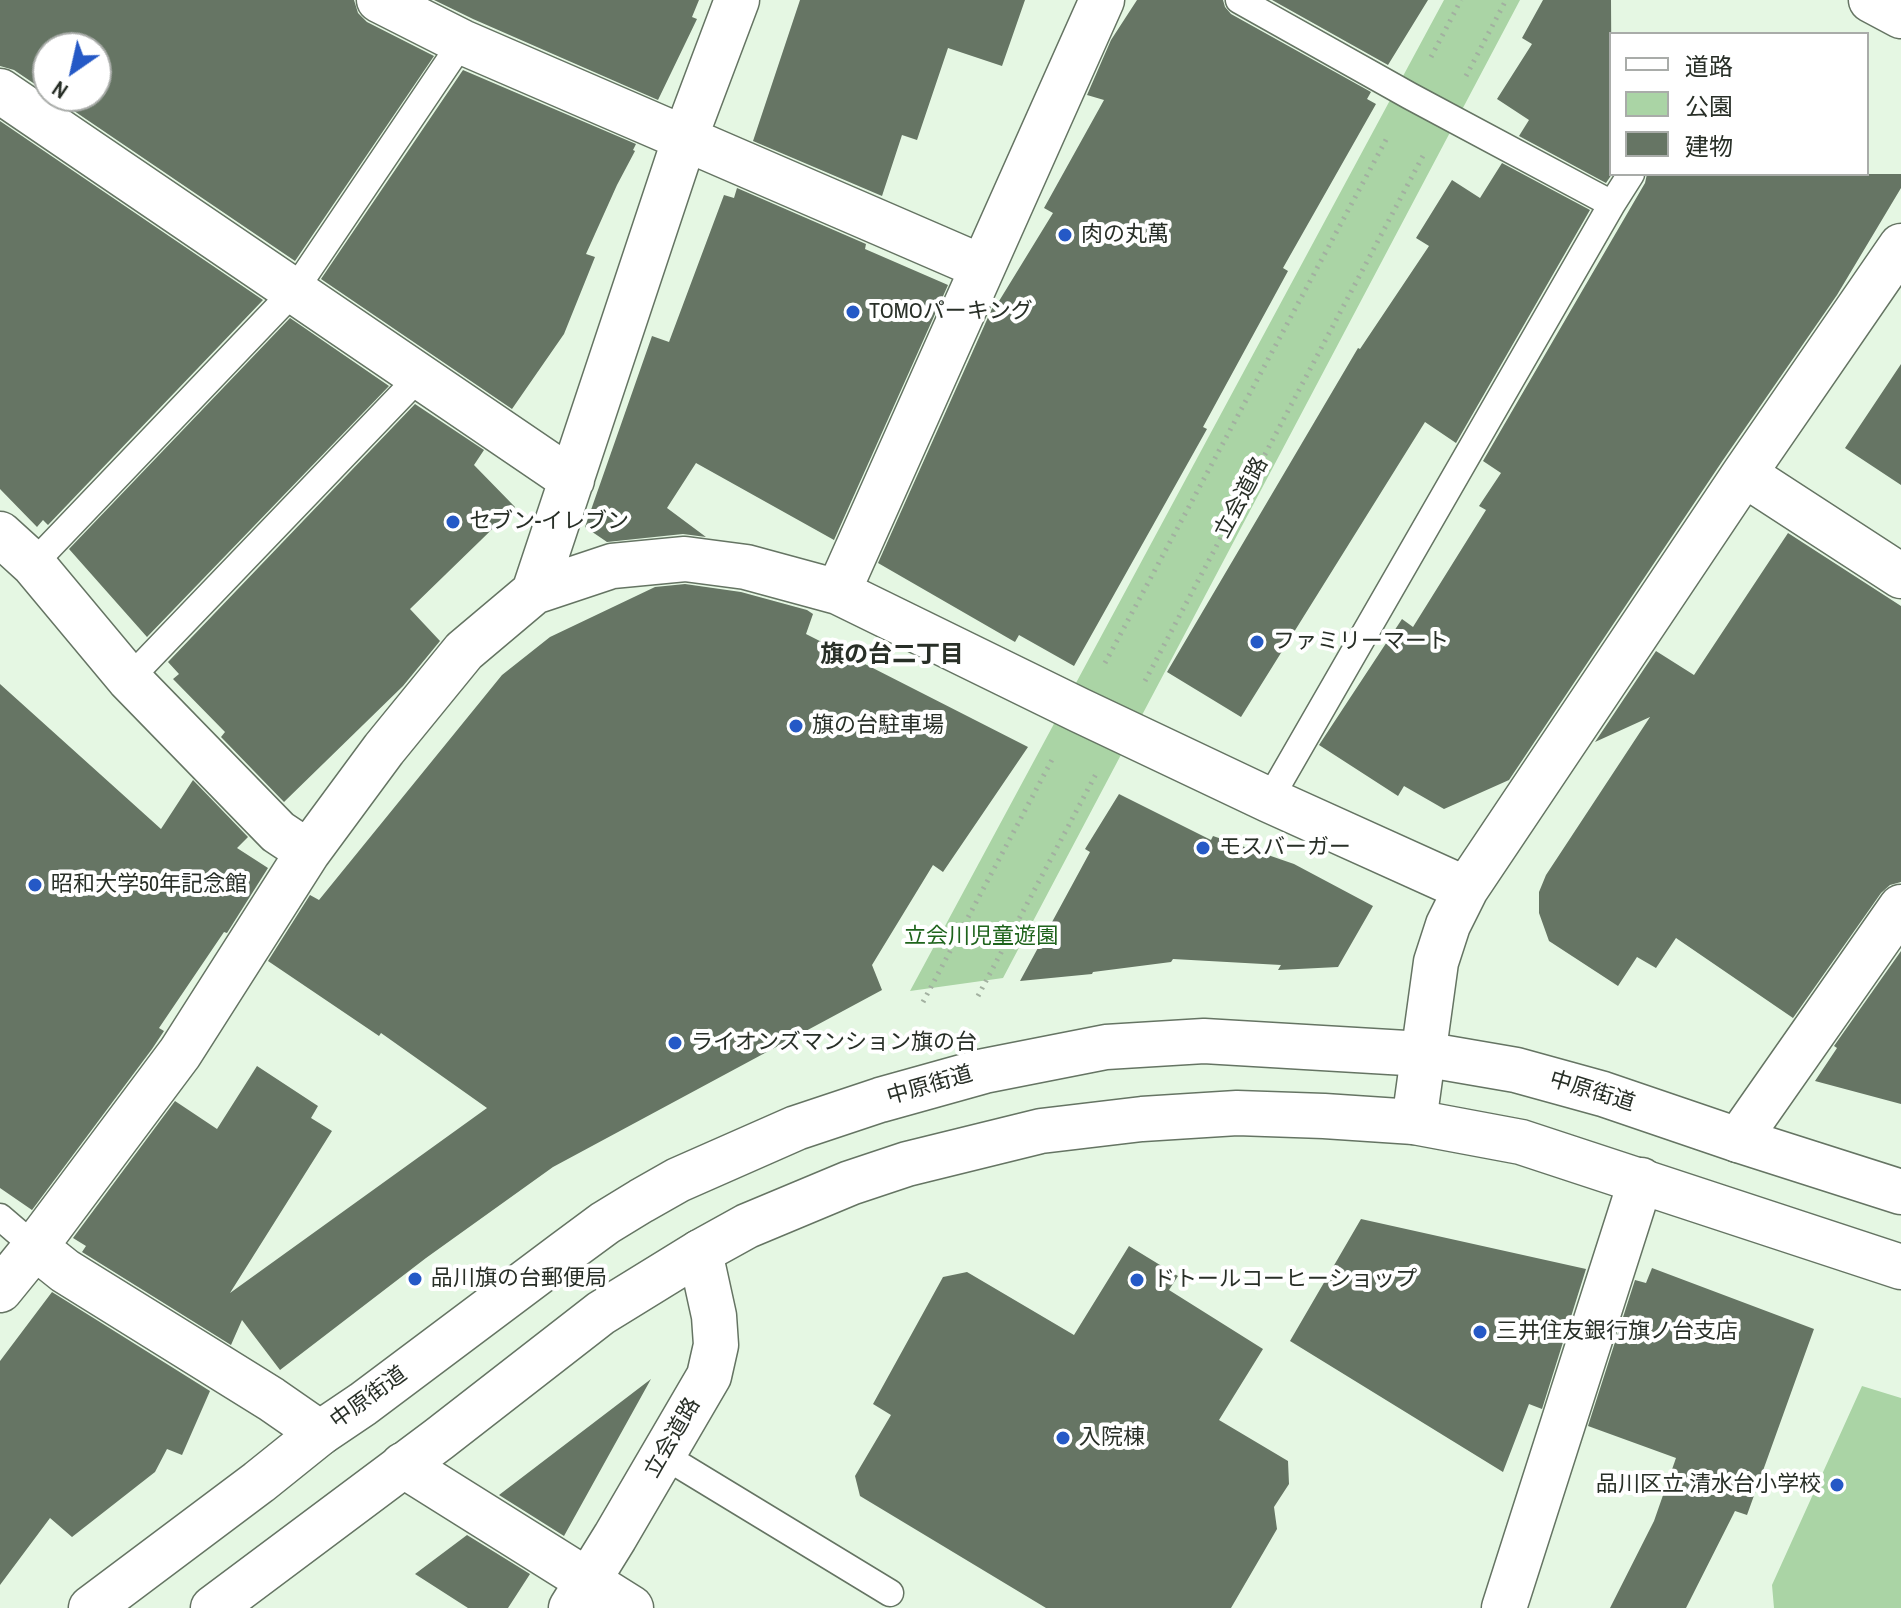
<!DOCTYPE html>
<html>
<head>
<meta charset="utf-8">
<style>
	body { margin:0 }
	#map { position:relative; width:1901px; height:1608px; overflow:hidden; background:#e5f7e3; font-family:"Archivo Narrow","Noto Sans JP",sans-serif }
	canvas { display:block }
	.legend { position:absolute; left:1609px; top:32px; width:260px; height:144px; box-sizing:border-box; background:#fff; border:2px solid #a9aca9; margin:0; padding:10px 14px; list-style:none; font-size:24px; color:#282f27 }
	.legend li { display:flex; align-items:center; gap:16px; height:40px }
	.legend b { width:40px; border:2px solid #a9aca9 }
	.north { position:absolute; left:32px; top:32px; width:80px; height:80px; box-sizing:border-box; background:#fff; border:2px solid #a9aca9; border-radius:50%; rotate:214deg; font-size:22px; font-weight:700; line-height:32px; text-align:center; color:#282f27 }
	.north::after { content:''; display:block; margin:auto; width:28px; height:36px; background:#2559c6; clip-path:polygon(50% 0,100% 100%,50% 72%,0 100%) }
</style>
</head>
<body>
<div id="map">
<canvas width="1901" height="1608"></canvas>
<ul class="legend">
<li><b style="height:10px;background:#fff"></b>道路</li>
<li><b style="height:22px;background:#aad4a5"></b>公園</li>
<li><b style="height:22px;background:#667564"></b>建物</li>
</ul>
<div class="north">N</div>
</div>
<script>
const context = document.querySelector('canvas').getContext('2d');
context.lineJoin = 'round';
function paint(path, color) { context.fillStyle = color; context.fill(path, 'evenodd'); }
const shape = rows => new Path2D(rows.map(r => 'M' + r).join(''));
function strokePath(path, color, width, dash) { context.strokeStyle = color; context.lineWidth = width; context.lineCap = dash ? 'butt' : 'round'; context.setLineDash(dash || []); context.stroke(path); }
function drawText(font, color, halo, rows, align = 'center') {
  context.font = font + ' "Archivo Narrow","Noto Sans JP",sans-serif'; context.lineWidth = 8; context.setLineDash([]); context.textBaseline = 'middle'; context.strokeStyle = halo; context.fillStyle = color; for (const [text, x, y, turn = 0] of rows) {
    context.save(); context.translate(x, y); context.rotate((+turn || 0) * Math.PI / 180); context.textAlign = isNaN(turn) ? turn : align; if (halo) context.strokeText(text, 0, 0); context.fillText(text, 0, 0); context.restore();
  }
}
paint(shape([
	[1444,0,1520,0,1003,978,910,991],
	[1862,1386,1901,1398,1901,1608,1774,1608,1772,1585]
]), '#aad4a5');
paint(shape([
	[0,0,354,0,358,13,367,22,434,56,295,261,52,96,96,96,96,48,48,48,48,93,14,70,0,66],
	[434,0,699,0,692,17,697,19,658,100,473,19],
	[800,0,1025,0,1002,66,948,48,917,140,902,135,882,196,753,141],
	[1137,0,1223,0,1225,7,1231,14,1371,92,1367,99,1376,104,1283,268,1288,271,1203,427,1207,429,1074,666,1019,635,1015,642,878,563,994,304,996,306,1053,213,1044,208,1104,100,1087,95,1111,40],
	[1272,0,1428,0,1388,65],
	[1543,0,1611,0,1612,174,1606,183,1519,136,1529,120,1497,99,1532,44,1522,38],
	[463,70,636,144,633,150,635,151,617,185,586,254,595,257,564,334,512,409,321,279],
	[0,121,263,300,48,525,43,520,37,527,0,489],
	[1502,163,1590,210,1456,443,1425,422,1241,717,1167,672,1358,348,1360,349,1429,246,1416,238,1452,180,1480,198],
	[1647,174,1901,174,1901,188,1837,295,1723,460,1509,780,1444,809,1404,786,1398,796,1319,745,1402,619,1413,627,1486,510,1479,506,1501,473,1483,461,1645,183],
	[737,188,866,244,865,249,948,285,834,540,696,463,667,508,706,537,683,534,607,542,585,527,652,336,669,342,724,195,734,198],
	[290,318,389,386,147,637,69,549],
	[1901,364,1901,485,1845,448],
	[415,404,484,450,474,465,515,507,410,609,440,641,403,686,284,802,221,737,225,732,173,679,179,674,168,662],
	[1788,533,1901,606,1901,882,1890,885,1881,893,1793,1018,1676,938,1656,968,1637,957,1618,986,1549,941,1539,913,1539,892,1546,875,1650,717,1595,742,1656,651,1694,675],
	[685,584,741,592,807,610,813,614,806,634,1028,747,943,872,933,865,872,965,882,990,553,1167,426,1258,280,1370,242,1320,231,1345,82,1252,86,1246,73,1238,175,1101,217,1129,257,1066,318,1106,311,1118,332,1131,230,1293,487,1108,381,1033,379,1036,268,961,310,895,319,900,502,675,550,637,655,587],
	[0,684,161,829,193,780,248,837,237,848,268,868,227,933,224,932,159,1028,164,1031,152,1049,32,1210,0,1188],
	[1119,794,1211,840,1213,836,1294,864,1373,906,1338,967,1278,970,1281,965,1173,959,1171,962,1093,972,1092,974,1020,981,1090,852,1085,849],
	[1901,951,1901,1104,1815,1081,1837,1048,1834,1046],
	[1361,1219,1586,1269,1542,1409,1529,1404,1503,1472,1290,1341],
	[1129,1246,1178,1276,1169,1290,1263,1349,1219,1420,1288,1461,1289,1484,1274,1507,1277,1529,1231,1608,1046,1608,860,1496,855,1476,891,1415,873,1404,943,1277,967,1272,1074,1335],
	[1652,1268,1814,1329,1747,1515,1735,1511,1686,1608,1610,1608,1654,1521,1676,1458,1588,1426,1635,1280,1646,1283],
	[52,1292,210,1391,182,1455,167,1449,155,1472,72,1537,50,1518,0,1585,0,1361],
	[651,1379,564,1536,499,1495],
	[467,1535,530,1574,508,1608,468,1608,415,1574]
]), '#667564');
const lane = shape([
	[1239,0,1410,96,1612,204,1631,174],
	[33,564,294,291,462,42],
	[129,679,419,377],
	[1269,800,1612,204],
	[0,1217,35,1247],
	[663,1455,890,1593]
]);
const street = shape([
	[379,0,462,42,982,267],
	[1871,0,1901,16],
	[0,91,572,480],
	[1744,474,1901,576],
	[0,534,33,564,129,679,278,832,308,852],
	[534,592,685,138,737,0],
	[838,592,1102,0],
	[1414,1122,1436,962,1448,925,1466,889,1744,474,1901,246],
	[1738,1140,1901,907],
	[35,1247,65,1271,271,1399,320,1433],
	[0,1290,35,1247,180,1053,308,852,384,749,464,651,534,592,612,566,685,559,746,567,838,592,1079,710,1269,800,1466,889],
	[403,1465,631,1608],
	[571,1608,615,1537,709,1376,716,1345,714,1316,700,1252],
	[1504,1608,1641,1180]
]);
const primary = shape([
	[91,1608,259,1482,320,1433,363,1404,563,1254,605,1223,641,1201,678,1180,796,1128,880,1100,984,1071,1106,1047,1204,1041,1423,1054,1516,1070,1603,1094,1738,1140,1901,1192],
	[213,1608,439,1439,601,1313,700,1252,747,1226,850,1183,907,1164,1041,1131,1142,1119,1237,1113,1324,1116,1414,1122,1521,1142,1901,1267]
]);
strokePath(lane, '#657463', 29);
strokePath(street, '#657463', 47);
strokePath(primary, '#657463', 47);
strokePath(shape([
	[1431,57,1461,0],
	[1466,76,1506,0],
	[1105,663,1388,136],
	[1145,681,1425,152],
	[978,996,1096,774],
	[923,1002,1054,756]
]), '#a2b0a0', 5, [2, 6]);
strokePath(lane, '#fff', 26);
strokePath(street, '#fff', 44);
strokePath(primary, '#fff', 44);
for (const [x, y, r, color] of [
	[1065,235,8,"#2559c6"],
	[853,312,8,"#2559c6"],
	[453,522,8,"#2559c6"],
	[1257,642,8,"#2559c6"],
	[796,726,8,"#2559c6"],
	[1203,848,8,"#2559c6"],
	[35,885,8,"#2559c6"],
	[675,1043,8,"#2559c6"],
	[415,1279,8,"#2559c6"],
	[1137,1280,8,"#2559c6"],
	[1480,1332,8,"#2559c6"],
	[1063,1438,8,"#2559c6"],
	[1837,1485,8,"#2559c6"]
]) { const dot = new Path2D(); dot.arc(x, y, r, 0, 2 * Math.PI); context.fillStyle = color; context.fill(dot); strokePath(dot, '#fff', 3); }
drawText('22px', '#282f27', '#fff', [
	["肉の丸萬",1081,235],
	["TOMOパーキング",869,312],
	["セブン-イレブン",469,522],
	["ファミリーマート",1273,642],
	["旗の台駐車場",812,726],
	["モスバーガー",1219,848],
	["昭和大学50年記念館",51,885],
	["ライオンズマンション旗の台",691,1043],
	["品川旗の台郵便局",431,1279],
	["ドトールコーヒーショップ",1153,1280],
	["三井住友銀行旗ノ台支店",1496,1332],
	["入院棟",1079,1438],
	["品川区立 清水台小学校",1821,1485,"right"]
], 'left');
drawText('22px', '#282f27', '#fff', [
	["立会道路",1242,498,-62],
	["中原街道",930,1086,-16],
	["中原街道",1592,1092,17],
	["中原街道",369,1398,-36],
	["立会道路",673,1438,-60]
]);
drawText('22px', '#1f641c', '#fff', [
	["立会川児童遊園",981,937]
]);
drawText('bold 24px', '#282f27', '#fff', [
	["旗の台二丁目",892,656]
]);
</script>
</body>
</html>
